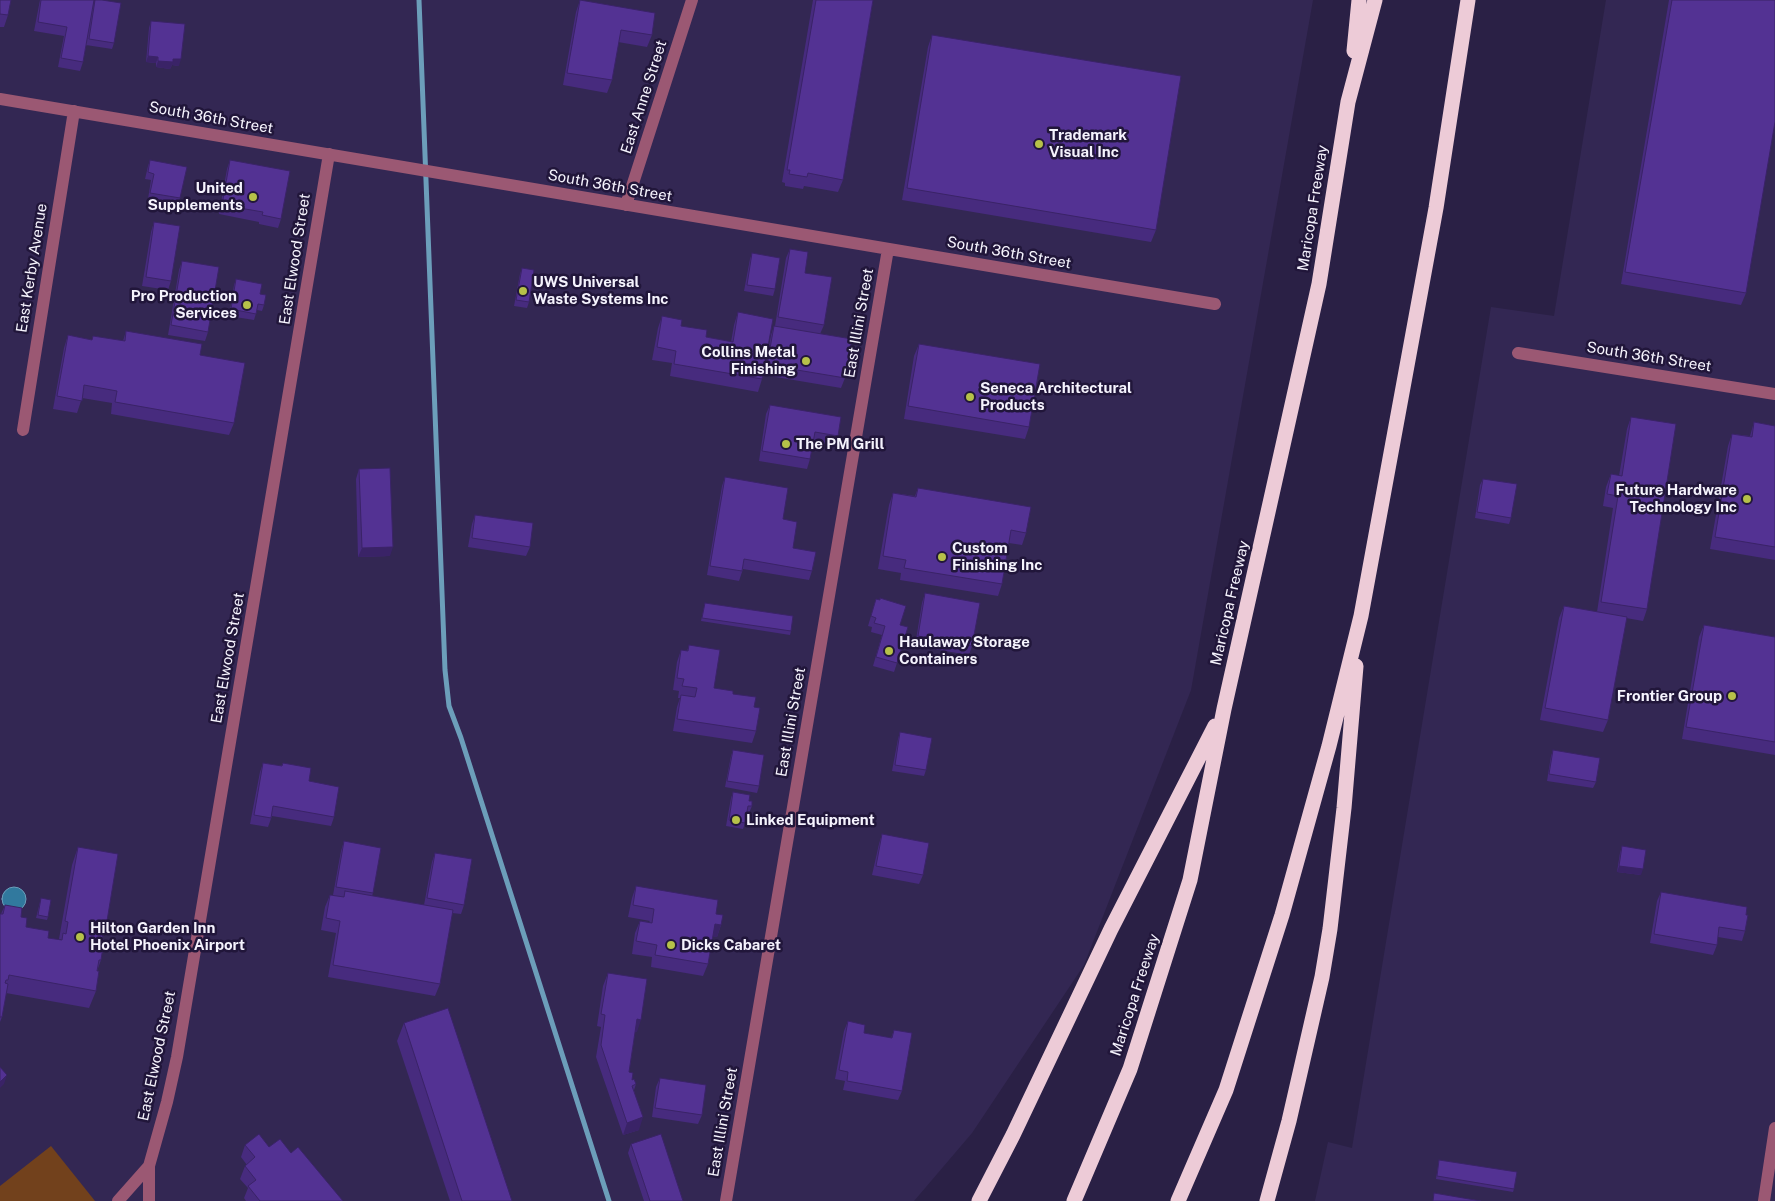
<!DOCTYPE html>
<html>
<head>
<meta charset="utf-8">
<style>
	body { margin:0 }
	canvas { display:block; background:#2a2045 }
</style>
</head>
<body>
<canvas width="1775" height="1201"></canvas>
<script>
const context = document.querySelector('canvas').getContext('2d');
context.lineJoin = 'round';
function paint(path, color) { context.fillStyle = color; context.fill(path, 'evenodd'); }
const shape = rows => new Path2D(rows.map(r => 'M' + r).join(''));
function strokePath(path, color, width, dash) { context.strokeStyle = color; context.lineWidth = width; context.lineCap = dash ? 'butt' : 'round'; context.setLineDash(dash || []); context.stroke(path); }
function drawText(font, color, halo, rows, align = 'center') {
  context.font = font + ' "Public Sans",sans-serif'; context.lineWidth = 5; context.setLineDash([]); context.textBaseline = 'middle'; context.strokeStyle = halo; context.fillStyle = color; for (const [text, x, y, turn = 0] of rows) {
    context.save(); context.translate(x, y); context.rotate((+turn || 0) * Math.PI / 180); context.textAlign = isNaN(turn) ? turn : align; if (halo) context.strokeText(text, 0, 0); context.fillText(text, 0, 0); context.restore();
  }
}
paint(shape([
	[0,0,1313,0,1191,690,1084,965,972,1133,914,1201,0,1201],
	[1606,0,1775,0,1775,1201,1315,1201,1328,1142,1352,1148,1491,307,1554,316]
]), '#332753');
paint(shape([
	[51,1146,95,1201,0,1201,0,1186]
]), '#72411c');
const water = shape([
	'2 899a12 12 0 1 1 24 0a12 12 0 1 1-24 0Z'
]);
paint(water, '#31799e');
strokePath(water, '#6c9eba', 1);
strokePath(shape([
	[419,0,445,670,449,706,461,738,609,1201]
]), '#6c9eba', 5);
strokePath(shape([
	[0,99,1215,304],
	[626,205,692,0],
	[1518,353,1775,394],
	[23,430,74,111],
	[118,1201,149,1166],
	[149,1201,149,1166,167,1102,177,1057,329,154],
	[726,1201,888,249],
	[1764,1201,1775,1128]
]), '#9b5873', 12);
strokePath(shape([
	[1354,51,1359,0],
	[979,1201,1013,1135,1111,929,1215,726],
	[1074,1201,1130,1069,1190,880,1224,709,1319,284,1348,102,1375,0],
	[1178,1201,1226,1090,1282,915,1329,746,1361,616,1436,208,1468,0],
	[1267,1201,1289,1121,1322,977,1330,929,1344,808,1356,666]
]), '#edcbd7', 15);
paint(shape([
	[0,0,8,15,4,27,0,27],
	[40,0,94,0,83,62,80,71,58,67,64,36,34,31],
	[95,0,114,43,112,49,86,45,93,5],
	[580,0,652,35,647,47,618,42,612,80,607,93,563,85,576,12],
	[813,0,873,0,843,180,838,192,804,186,803,189,785,186,785,183,782,182],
	[1669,0,1775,0,1746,293,1741,305,1621,284],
	[151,21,179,66,172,65,170,69,156,67,156,63,146,62,149,28],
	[932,35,1156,230,1151,242,902,200,928,47],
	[150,160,180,198,178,205,148,199,151,180,145,179,148,166],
	[230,160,281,219,278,228,259,224,259,222,219,214,227,169],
	[154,222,171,281,168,290,142,286,151,232],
	[790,249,805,273,824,325,820,334,845,378,841,388,764,375,771,335,774,326,775,326,786,258],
	[752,253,775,289,773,296,744,291,750,259],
	[182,261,208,332,205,341,168,335,179,270],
	[522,268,529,302,527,308,514,306,520,274],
	[236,279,260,294,264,305,262,311,257,310,254,320,229,316,234,285],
	[738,312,762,379,758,392,670,376,672,363,652,360,658,328,662,316,681,326,706,337,731,342,734,325],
	[126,331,200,355,234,423,229,435,111,414,112,403,82,398,77,413,53,409,64,348,68,335,92,340,93,336,123,341],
	[919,344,1029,427,1025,439,904,419,914,356],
	[770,405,838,436,834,446,813,442,810,459,807,469,759,461,766,414],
	[1631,417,1647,609,1643,621,1626,618,1608,720,1603,732,1540,720,1559,618,1564,606,1597,612,1613,508,1603,506,1606,487,1611,474,1619,476,1627,429],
	[1754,422,1775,426,1775,560,1710,549,1728,446,1732,434,1750,436],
	[359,469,390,556,358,557,356,479],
	[725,477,783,519,793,548,812,571,809,580,743,569,739,581,707,575,722,486],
	[1483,479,1511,518,1509,524,1475,518,1480,485],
	[918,488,1026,533,1022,545,1009,543,1002,584,998,596,900,580,901,573,878,569,889,505,893,493,915,496],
	[475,515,530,547,526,556,468,547,472,524],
	[925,593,972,646,969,655,915,646,922,603],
	[876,599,900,625,897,663,894,672,873,666,882,635,871,632,872,627,868,626],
	[705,603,791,631,790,635,701,621],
	[1704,625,1775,637,1775,755,1682,739,1699,637],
	[689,645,714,688,733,694,754,707,756,731,752,743,673,731,677,707,680,698,678,698,679,691,673,690,677,662,681,650,687,651],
	[900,732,926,770,924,776,892,771,898,739],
	[733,750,759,786,757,793,725,787,731,756],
	[1553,750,1596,782,1593,788,1547,781,1551,756],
	[263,763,281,766,283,763,309,781,334,817,331,826,272,816,268,827,250,824,260,772],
	[733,792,749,801,752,806,749,813,747,812,745,823,743,829,726,826,731,798],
	[882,834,923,875,919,884,872,875,879,844],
	[344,841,373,893,372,896,424,905,432,862,435,853,464,905,461,914,452,913,440,984,435,996,328,977,336,933,321,930,325,907,330,895,333,895,341,851],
	[1622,846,1641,875,1617,872,1620,853],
	[78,847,106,927,102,940,101,960,97,971,96,991,89,1008,6,993,2,1017,0,1022,0,914,1,914,5,905,21,917,26,927,48,938,61,940,61,939,59,939,72,865],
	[636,886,716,914,721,925,717,937,712,936,708,964,703,976,651,967,652,957,632,954,635,933,640,921,649,922,650,921,628,917,632,898],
	[1661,892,1746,915,1745,931,1742,941,1718,937,1717,945,1713,955,1650,943,1657,901],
	[41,898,48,917,47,920,36,918],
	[608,973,637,1032,635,1032,629,1072,632,1080,636,1084,634,1090,639,1130,623,1135,596,1057,601,1027,597,1026,603,986],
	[848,1021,864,1033,891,1038,894,1030,902,1091,898,1100,843,1090,845,1081,835,1079,844,1031],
	[404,1023,512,1201,450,1201,397,1041],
	[660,1078,702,1115,698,1124,652,1117,656,1087],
	[631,1144,683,1201,644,1201,628,1153],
	[245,1145,269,1147,291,1153,343,1201,246,1201,244,1198,248,1188,240,1179,245,1166,247,1165,241,1157],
	[1439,1160,1514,1189,1513,1192,1436,1179]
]), '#472b7e');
paint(shape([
	[148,56,158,57,156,63,146,62],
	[173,59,181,59,179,66,172,65,170,69,156,67,158,61],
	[393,547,390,556,358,557,362,548],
	[1619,866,1643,869,1641,875,1617,872],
	[715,924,721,925,717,937,710,936],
	[637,1019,641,1020,637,1032,632,1031],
	[7,1075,4,1084,0,1088,0,1082],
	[643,1117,639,1130,623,1135,627,1123]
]), '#3a2367');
const building = shape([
	[0,0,11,0,8,15,0,14,0,0],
	[41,0,94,0,83,62,61,58,67,27,38,22,41,0],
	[95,0,102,0,121,3,114,43,89,39,95,0],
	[580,0,655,13,652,35,621,30,612,80,567,73,580,0],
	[816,0,873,0,843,180,808,173,807,177,789,174,790,170,787,170,816,0],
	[1672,0,1775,0,1775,122,1746,293,1625,272,1672,0],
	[151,21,185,24,181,59,173,59,173,62,158,61,158,57,148,56,151,21],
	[932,35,1181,76,1156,230,907,188,932,35],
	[150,160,187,167,180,198,150,193,154,174,148,172,150,160],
	[230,160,290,171,281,219,262,215,263,212,222,205,230,160],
	[154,222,180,226,171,281,146,277,154,222],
	[790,249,808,252,805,273,832,277,824,325,778,317,790,249],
	[752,253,780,258,775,289,747,285,752,253],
	[182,261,219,267,208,332,171,325,182,261],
	[522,268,534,270,529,302,516,300,522,268],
	[236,279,262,284,260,294,266,295,264,305,258,304,256,314,231,309,236,279],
	[738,312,773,319,762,379,674,364,676,351,657,347,662,316,682,320,681,326,707,330,706,337,733,342,738,312],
	[774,326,852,339,845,378,767,365,774,326],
	[126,331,202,344,200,355,245,363,234,423,115,402,117,391,84,385,82,401,57,396,68,335,92,340,93,336,125,341,126,331],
	[919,344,1040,364,1029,427,908,406,919,344],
	[770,405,841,417,838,436,815,432,810,459,762,451,770,405],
	[1631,417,1676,424,1647,609,1601,602,1618,496,1607,494,1611,474,1622,476,1631,417],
	[1754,422,1775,426,1775,547,1715,537,1732,434,1752,437,1754,422],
	[390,468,393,547,362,548,359,469,390,468],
	[725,477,788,488,783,519,797,522,793,548,816,552,812,571,744,559,742,571,710,566,725,477],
	[1483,479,1517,484,1511,518,1477,512,1483,479],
	[918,488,1031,507,1026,533,1011,530,1002,584,904,568,906,560,883,556,893,493,916,497,918,488],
	[475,515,533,523,530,547,472,538,475,515],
	[925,593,980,603,972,646,918,636,925,593],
	[880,598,906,606,900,625,908,627,897,663,876,657,885,626,874,623,876,618,871,616,876,599,880,600,880,598],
	[705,603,793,616,791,631,702,618,705,603],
	[1564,606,1627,617,1608,720,1545,708,1564,606],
	[1704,625,1775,637,1775,742,1686,727,1704,625],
	[689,645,720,650,714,688,733,691,733,694,756,697,754,707,760,708,756,731,677,719,681,695,695,697,697,688,682,686,684,679,677,678,681,650,688,651,689,645],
	[900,732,932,738,926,770,895,765,900,732],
	[733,750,764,755,759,786,727,781,733,750],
	[1553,750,1600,758,1596,782,1549,774,1553,750],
	[263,763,282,766,283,763,311,768,309,781,339,787,334,817,273,806,271,818,254,815,263,763],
	[733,792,750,795,749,801,752,801,752,806,748,806,745,823,729,820,733,792],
	[882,834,929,843,923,875,876,866,882,834],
	[344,841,381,848,373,893,336,887,344,841],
	[1622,846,1646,850,1643,869,1619,866,1622,846],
	[78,847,118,854,106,927,104,927,102,940,104,940,101,960,99,960,97,971,99,971,96,991,9,975,8,980,6,980,5,983,8,984,2,1017,0,1017,0,914,3,914,5,905,22,908,21,917,27,918,26,927,49,931,48,938,62,940,63,933,66,934,68,922,65,921,78,847],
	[435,853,472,859,464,905,427,898,435,853],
	[636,886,718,900,716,914,723,915,721,925,715,924,708,964,655,955,657,945,636,941,640,921,652,923,654,909,633,905,636,886],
	[345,891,453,910,440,984,333,965,340,921,326,918,330,895,344,897,345,891],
	[1661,892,1747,907,1746,915,1748,915,1745,931,1719,927,1717,945,1654,934,1661,892],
	[41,898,51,900,48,917,38,915,41,898],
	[608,973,647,979,641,1020,637,1019,629,1072,633,1073,632,1080,634,1079,636,1084,632,1086,643,1117,627,1123,601,1045,605,1015,601,1014,608,973],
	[448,1008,512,1201,462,1201,404,1023,448,1008],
	[848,1021,865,1025,864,1033,892,1038,894,1030,912,1033,902,1091,847,1081,848,1072,839,1070,848,1021],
	[0,1067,7,1075,0,1082,0,1067],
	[660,1078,706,1085,702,1115,655,1108,660,1078],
	[259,1134,269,1147,280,1139,291,1153,298,1147,343,1201,260,1201,248,1186,256,1180,245,1166,255,1157,245,1145,259,1134],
	[661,1134,683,1201,650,1201,631,1144,661,1134],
	[1439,1160,1517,1172,1514,1189,1437,1176,1439,1160],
	[1434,1193,1481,1201,1433,1201,1434,1193]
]);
paint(building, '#533293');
strokePath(building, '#3a2367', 1);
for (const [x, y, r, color] of [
	[1039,144,5,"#b6c149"],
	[253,197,5,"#b6c149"],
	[523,291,5,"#b6c149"],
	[247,305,5,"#b6c149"],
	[806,361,5,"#b6c149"],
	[970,397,5,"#b6c149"],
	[786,444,5,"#b6c149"],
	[1747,499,5,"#b6c149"],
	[942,557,5,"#b6c149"],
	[889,651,5,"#b6c149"],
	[1732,696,5,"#b6c149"],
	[736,820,5,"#b6c149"],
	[80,937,5,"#b6c149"],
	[671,945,5,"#b6c149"]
]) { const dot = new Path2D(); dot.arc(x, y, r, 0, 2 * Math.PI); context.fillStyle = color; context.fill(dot); strokePath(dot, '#21163a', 2); }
drawText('15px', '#f5f3fd', '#21163a', [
	["East Anne Street",644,97,-72],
	["South 36th Street",211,118,10],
	["South 36th Street",610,186,10],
	["Maricopa Freeway",1313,208,-81],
	["South 36th Street",1009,253,10],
	["East Elwood Street",295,259,-81],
	["East Kerby Avenue",32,268,-81],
	["East Illini Street",859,323,-80],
	["South 36th Street",1649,357,9],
	["Maricopa Freeway",1230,603,-77],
	["East Elwood Street",228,658,-80],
	["East Illini Street",791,722,-80],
	["Maricopa Freeway",1135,995,-72],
	["East Elwood Street",157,1056,-78],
	["East Illini Street",723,1122,-80]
]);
drawText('bold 15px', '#f5f3fd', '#21163a', [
	["Trademark",1049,135],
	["Visual Inc",1049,152],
	["United",243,188,"right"],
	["Supplements",243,205,"right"],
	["UWS Universal",533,282],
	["Waste Systems Inc",533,299],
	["Pro Production",237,296,"right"],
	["Services",237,313,"right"],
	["Collins Metal",796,352,"right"],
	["Finishing",796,369,"right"],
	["Seneca Architectural",980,388],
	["Products",980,405],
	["The PM Grill",796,444],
	["Future Hardware",1737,490,"right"],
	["Technology Inc",1737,507,"right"],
	["Custom",952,548],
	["Finishing Inc",952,565],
	["Haulaway Storage",899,642],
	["Containers",899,659],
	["Frontier Group",1722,696,"right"],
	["Linked Equipment",746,820],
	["Hilton Garden Inn",90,928],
	["Hotel Phoenix Airport",90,945],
	["Dicks Cabaret",681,945]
], 'left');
</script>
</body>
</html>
